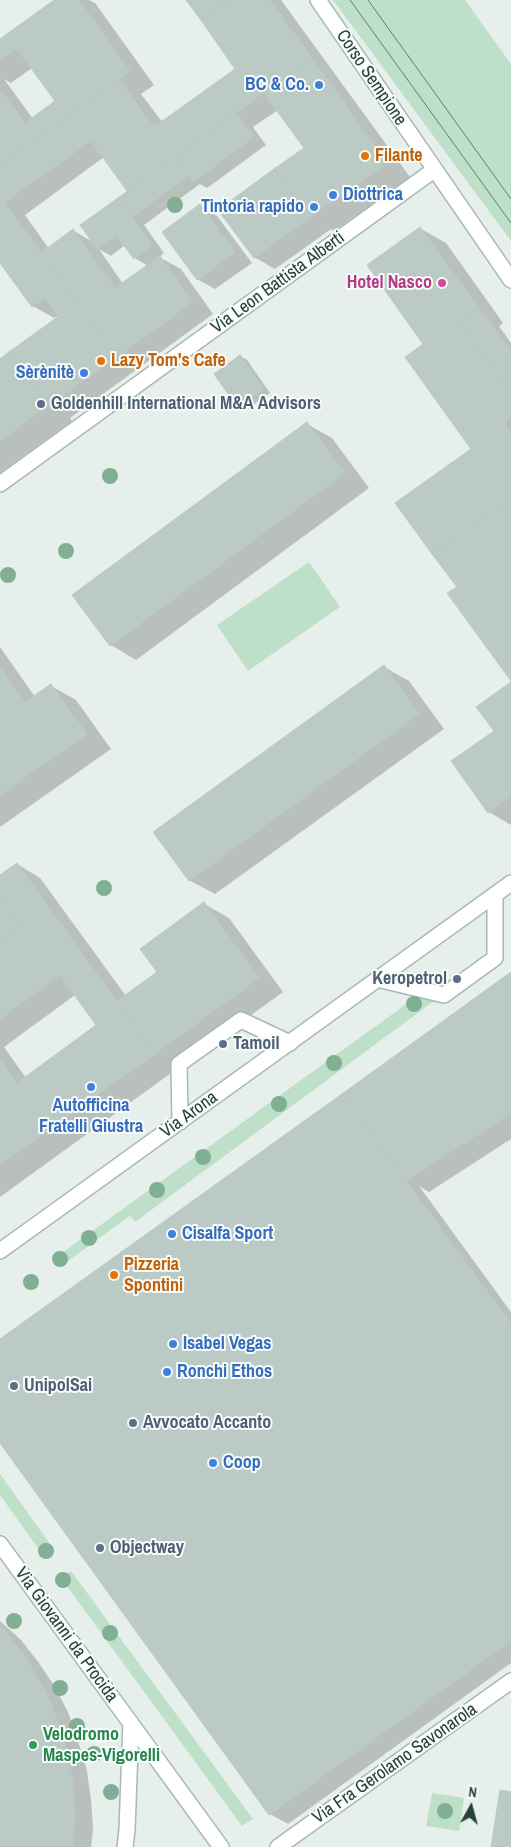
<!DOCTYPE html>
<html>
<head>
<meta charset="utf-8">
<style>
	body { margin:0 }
	#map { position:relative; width:511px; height:1847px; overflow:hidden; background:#e6efeb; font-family:"Archivo Narrow",sans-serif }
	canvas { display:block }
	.north { position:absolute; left:446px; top:1782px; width:50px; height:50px; -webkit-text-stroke:4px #f7fbf9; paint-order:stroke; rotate:7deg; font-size:14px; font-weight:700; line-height:20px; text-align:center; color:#24423a }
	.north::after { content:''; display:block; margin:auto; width:18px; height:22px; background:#24423a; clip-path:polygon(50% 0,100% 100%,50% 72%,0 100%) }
</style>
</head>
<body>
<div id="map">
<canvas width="511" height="1847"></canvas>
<div class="north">N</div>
</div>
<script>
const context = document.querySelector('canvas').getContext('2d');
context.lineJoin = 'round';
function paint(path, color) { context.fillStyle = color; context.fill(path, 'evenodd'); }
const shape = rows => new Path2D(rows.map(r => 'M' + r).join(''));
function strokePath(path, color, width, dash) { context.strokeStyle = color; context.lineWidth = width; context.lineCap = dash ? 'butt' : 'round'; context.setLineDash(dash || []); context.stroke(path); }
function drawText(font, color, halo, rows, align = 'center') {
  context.font = font + ' "Archivo Narrow",sans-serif'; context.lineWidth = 4; context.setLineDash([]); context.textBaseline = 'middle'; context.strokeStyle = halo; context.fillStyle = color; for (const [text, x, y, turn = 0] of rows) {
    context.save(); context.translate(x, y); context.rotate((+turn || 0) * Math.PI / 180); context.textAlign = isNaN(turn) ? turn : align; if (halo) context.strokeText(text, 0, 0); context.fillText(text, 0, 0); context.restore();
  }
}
paint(shape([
	[333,0,465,0,511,64,511,241],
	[309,562,340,607,248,671,217,625],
	[416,997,434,1001,135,1222,130,1216,65,1263,59,1255],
	[0,1474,55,1551,45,1558,0,1495],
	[71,1571,253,1819,242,1826,61,1578],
	[432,1793,464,1798,459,1831,426,1826]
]), '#bfe0c8');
paint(shape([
	[56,0,89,0,95,3,154,85,141,94,163,123,237,69,187,0,281,0,410,177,334,231,331,229,275,269,254,257,306,149,278,110,253,127,266,145,207,188,200,184,144,225,164,253,159,257,181,269,213,314,70,418,72,421,0,473,0,360,60,317,59,315,54,318,33,306,0,261,0,40],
	[32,68,56,102,33,119,4,79,11,83],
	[104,157,129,191,81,226,93,242,74,231,49,249,25,215],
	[125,245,135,258,148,266,123,284,99,249,111,256],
	[200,206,217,216,252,263,215,289,197,279],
	[421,229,446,243,503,323,499,326,511,343,511,679,473,450,425,344],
	[240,356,247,360,270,393,246,410,239,407],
	[307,424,332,438,369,488,136,660,111,645],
	[0,647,35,697,51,686,76,700,111,749,0,827],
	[384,667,409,681,444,729,215,894,189,880],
	[511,684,511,825,489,812,495,731],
	[17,864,40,878,126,996,159,972,204,904,229,918,283,992,0,1197,0,876],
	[75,995,98,1025,26,1078,4,1047],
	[511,974,511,1139,429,1192,419,1186,511,1312,511,1663,288,1824,270,1814,0,1441,0,1341],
	[0,1621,21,1640,39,1663,55,1687,68,1712,78,1741,87,1771,91,1800,93,1830,91,1847,0,1847]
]), '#0003');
const building = shape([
	[54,0,79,0,130,71,36,139,25,123,55,101,17,49,0,61,0,39,54,0],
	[186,0,229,0,201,20,186,0],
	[229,0,270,0,312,58,127,191,91,141,5,202,0,196,0,165,119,79,154,127,235,69,201,20,229,0],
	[312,58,387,163,309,218,274,169,304,148,264,93,312,58],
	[0,89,36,139,0,165,0,89],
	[236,112,254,137,193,182,175,157,236,112],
	[175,157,189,176,132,217,118,198,175,157],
	[274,169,309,218,254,258,218,210,274,169],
	[0,196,117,357,48,406,9,352,59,316,45,298,32,307,0,263,0,196],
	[118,198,152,245,134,259,116,235,97,249,80,225,118,198],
	[200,204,235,252,197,280,162,232,200,204],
	[420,227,479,308,460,322,511,393,511,417,504,423,511,433,511,498,432,554,395,503,471,449,405,357,423,344,367,265,420,227],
	[73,229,115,288,160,256,193,302,117,357,41,253,73,229],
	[479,308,511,351,511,393,460,322,479,308],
	[9,352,48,406,0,441,0,359,9,352],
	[240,355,264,389,238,408,214,374,240,355],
	[307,422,345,473,110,646,72,595,307,422],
	[511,498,511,681,447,593,457,587,432,554,511,498],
	[384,665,419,714,189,881,153,832,384,665],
	[0,666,25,702,51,684,87,734,0,795,0,666],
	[511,682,511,796,488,813,451,761,494,731,476,707,511,682],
	[17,863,155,1054,0,1165,0,1059,17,1083,96,1025,60,975,0,1019,0,941,22,926,0,896,0,875,17,863],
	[0,896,22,926,0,941,0,896],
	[204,902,259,978,155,1054,117,1001,157,972,140,949,204,902],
	[511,972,511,1113,407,1181,342,1094,511,972],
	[342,1094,511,1323,511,1641,269,1815,0,1443,0,1339,342,1094],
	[0,1625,21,1651,37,1676,50,1701,61,1729,69,1760,74,1789,75,1819,73,1847,0,1847,0,1625],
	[500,1790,511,1792,511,1847,491,1847,500,1790]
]);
paint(building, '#bbcac4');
strokePath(building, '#b8c9c2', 1);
const lane = shape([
	[377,979,444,995,495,958,495,895],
	[180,1122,179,1064,241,1020,290,1043]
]);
const street = shape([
	[318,0,511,280],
	[0,484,434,170],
	[0,1251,511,883],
	[0,1544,221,1847],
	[125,1847,127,1830,131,1723],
	[278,1847,511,1681]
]);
strokePath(lane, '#a8b8b2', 18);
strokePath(street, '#a8b8b2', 18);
strokePath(lane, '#fff', 15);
strokePath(street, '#fff', 15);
strokePath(shape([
	[350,0,511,223],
	[368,0,511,199]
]), '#5f7d75', 1);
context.fillStyle = '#80af93';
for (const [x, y] of [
	[175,205],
	[110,476],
	[66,551],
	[8,575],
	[104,888],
	[414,1004],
	[334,1063],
	[279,1104],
	[203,1157],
	[157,1190],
	[89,1238],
	[60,1259],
	[31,1282],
	[46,1551],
	[63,1580],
	[14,1621],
	[110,1633],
	[60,1688],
	[77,1726],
	[94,1754],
	[111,1792],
	[445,1811]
]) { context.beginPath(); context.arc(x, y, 8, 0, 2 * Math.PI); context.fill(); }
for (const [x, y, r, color] of [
	[319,85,5,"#3f7fe0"],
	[365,156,5,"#e8710a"],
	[333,195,5,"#3f7fe0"],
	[314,207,5,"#3f7fe0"],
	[442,283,5,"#d1479c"],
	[101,361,5,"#e8710a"],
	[84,373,5,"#3f7fe0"],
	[41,404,5,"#5c6f8a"],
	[457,979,5,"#5c6f8a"],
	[223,1044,5,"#5c6f8a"],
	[91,1087,5,"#3f7fe0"],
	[172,1234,5,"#3f7fe0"],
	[114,1275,5,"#e8710a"],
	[173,1344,5,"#3f7fe0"],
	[167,1372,5,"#3f7fe0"],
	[14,1386,5,"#5c6f8a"],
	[133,1423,5,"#5c6f8a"],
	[213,1463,5,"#3f7fe0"],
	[100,1548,5,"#5c6f8a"],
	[33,1745,5,"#2e9e5b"]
]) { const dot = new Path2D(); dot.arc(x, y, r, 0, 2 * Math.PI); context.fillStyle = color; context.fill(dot); strokePath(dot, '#f7fbf9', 2); }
drawText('18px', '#24423a', '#f7fbf9', [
	["Corso Sempione",371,78,56],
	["Via Leon Battista Alberti",278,283,-36],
	["Via Arona",189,1115,-36],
	["Via Giovanni da Procida",66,1635,54],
	["Via Fra Gerolamo Savonarola",395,1764,-35]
]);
drawText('bold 18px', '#366cbe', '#f7fbf9', [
	["BC & Co.",309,85,"right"],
	["Diottrica",343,195],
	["Tintoria rapido",304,207,"right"],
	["Sèrènitè",74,373,"right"],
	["Autofficina",91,1106,"center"],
	["Fratelli Giustra",91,1127,"center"],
	["Cisalfa Sport",182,1234],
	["Isabel Vegas",183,1344],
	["Ronchi Ethos",177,1372],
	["Coop",223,1463]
], 'left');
drawText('bold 18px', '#c56008', '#f7fbf9', [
	["Filante",375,156],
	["Lazy Tom's Cafe",111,361],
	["Pizzeria",124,1265],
	["Spontini",124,1286]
], 'left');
drawText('bold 18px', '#b23c85', '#f7fbf9', [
	["Hotel Nasco",432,283]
], 'right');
drawText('bold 18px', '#4e5e75', '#f7fbf9', [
	["Goldenhill International M&A Advisors",51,404],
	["Keropetrol",447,979,"right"],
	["Tamoil",233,1044],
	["UnipolSai",24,1386],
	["Avvocato Accanto",143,1423],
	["Objectway",110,1548]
], 'left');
drawText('bold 18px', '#27864d', '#f7fbf9', [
	["Velodromo",43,1735],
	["Maspes-Vigorelli",43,1756]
], 'left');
</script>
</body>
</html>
